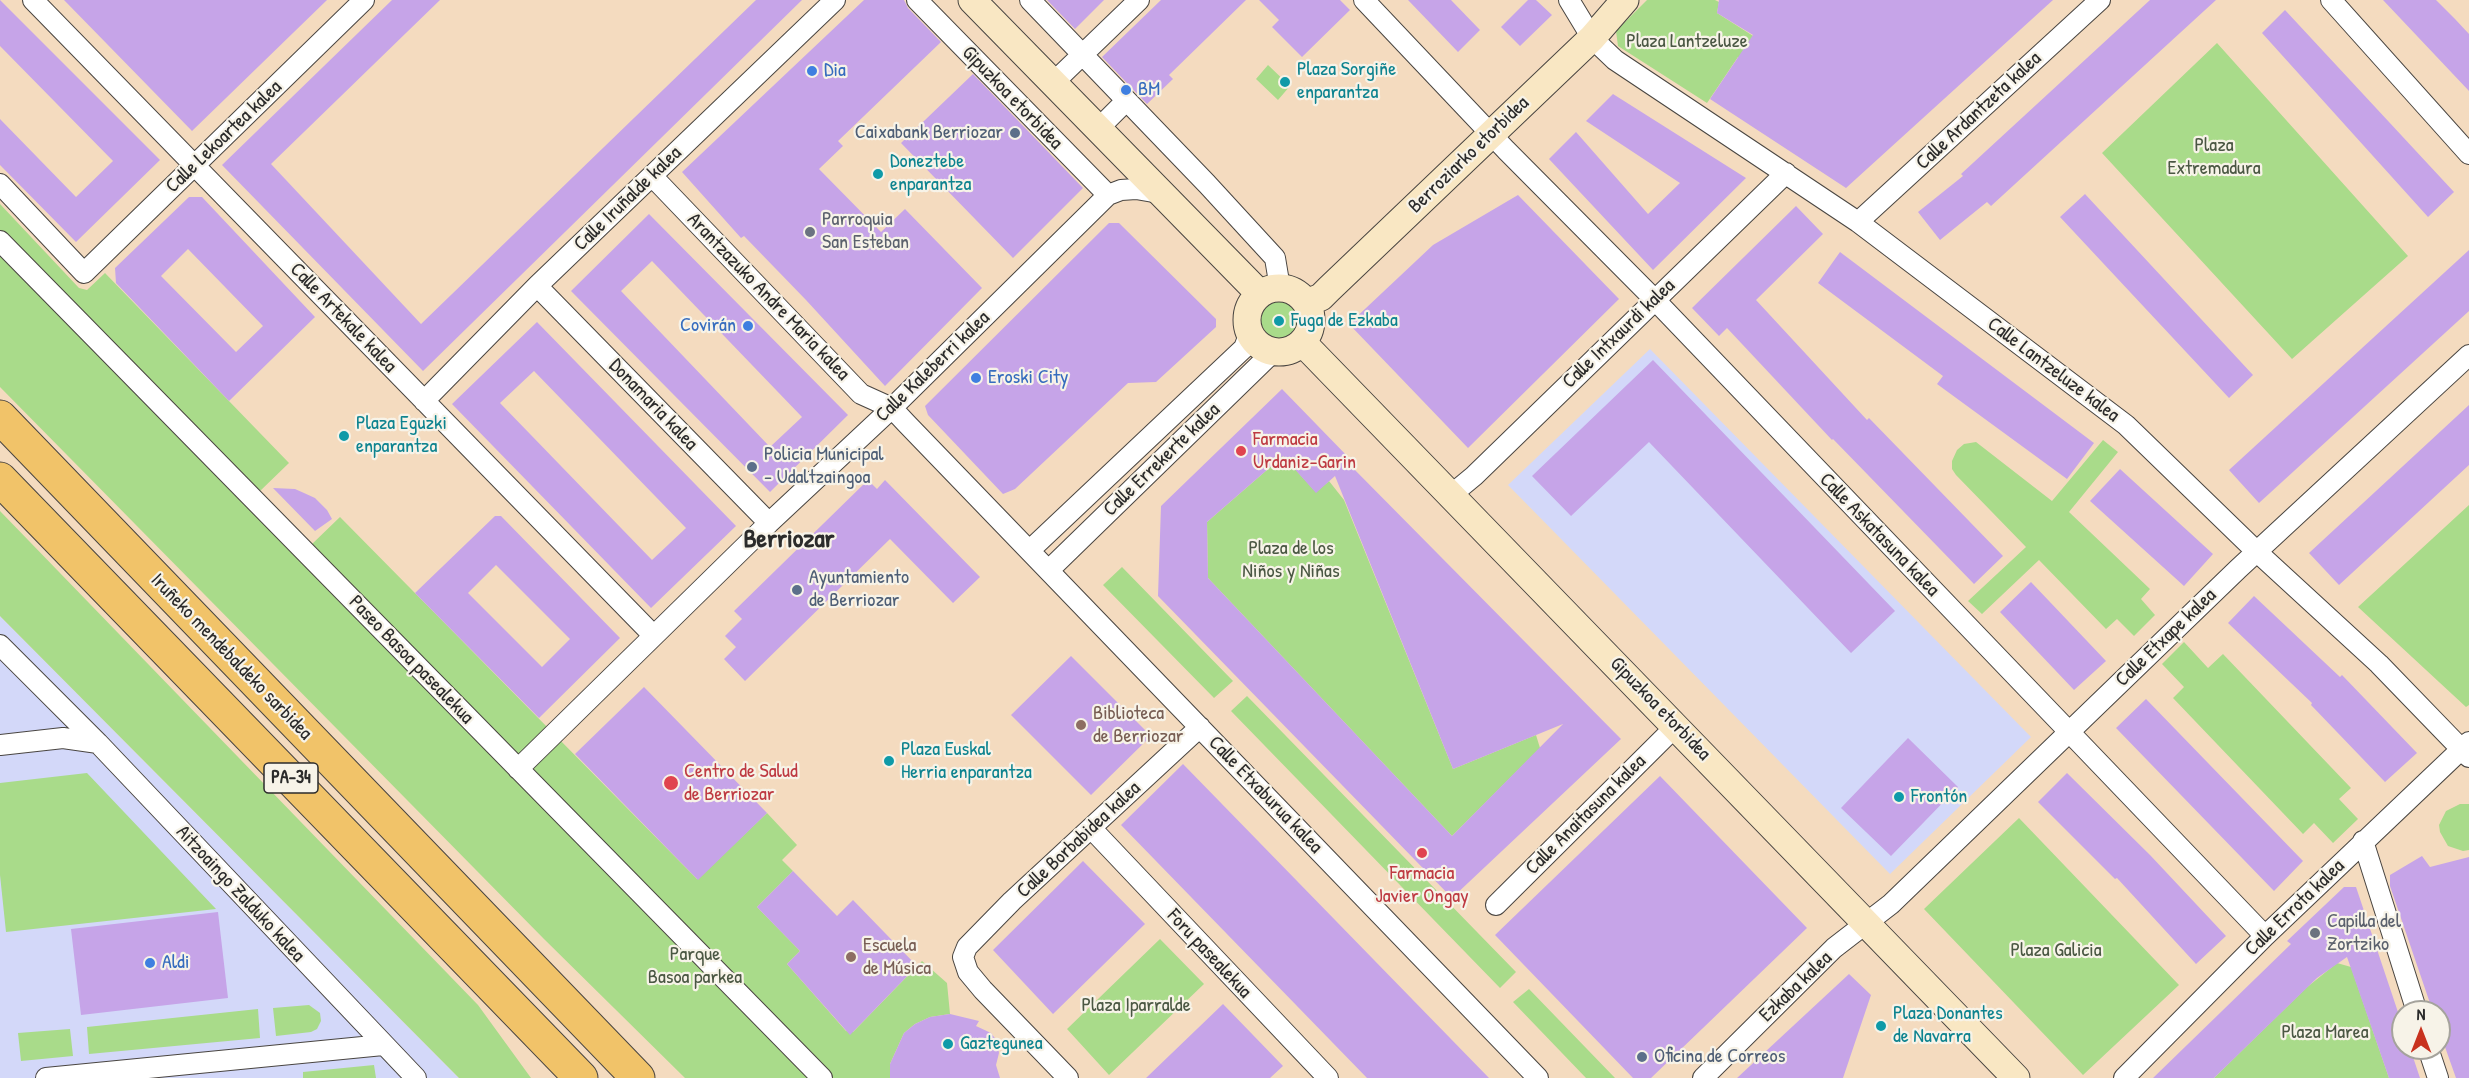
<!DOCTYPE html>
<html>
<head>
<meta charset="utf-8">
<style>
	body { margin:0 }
	#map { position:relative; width:2469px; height:1078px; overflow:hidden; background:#f4dbbf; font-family:"Patrick Hand",sans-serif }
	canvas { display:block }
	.north { position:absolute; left:2391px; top:1000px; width:60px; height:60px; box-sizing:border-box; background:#f7f3e8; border:2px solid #a5a39c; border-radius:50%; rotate:0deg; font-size:16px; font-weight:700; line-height:24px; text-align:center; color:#2b2b2b }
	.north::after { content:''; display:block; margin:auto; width:21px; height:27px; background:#c8321e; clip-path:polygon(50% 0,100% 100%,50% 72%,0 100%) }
</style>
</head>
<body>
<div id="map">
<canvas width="2469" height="1078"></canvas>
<div class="north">N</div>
</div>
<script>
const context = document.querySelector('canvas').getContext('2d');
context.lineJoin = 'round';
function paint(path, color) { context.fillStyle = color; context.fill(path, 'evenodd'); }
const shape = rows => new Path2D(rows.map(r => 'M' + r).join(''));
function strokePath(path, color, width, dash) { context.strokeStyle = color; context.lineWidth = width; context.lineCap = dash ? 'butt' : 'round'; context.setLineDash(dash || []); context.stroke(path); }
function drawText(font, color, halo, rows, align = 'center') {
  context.font = font + ' "Patrick Hand",sans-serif'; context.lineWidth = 4.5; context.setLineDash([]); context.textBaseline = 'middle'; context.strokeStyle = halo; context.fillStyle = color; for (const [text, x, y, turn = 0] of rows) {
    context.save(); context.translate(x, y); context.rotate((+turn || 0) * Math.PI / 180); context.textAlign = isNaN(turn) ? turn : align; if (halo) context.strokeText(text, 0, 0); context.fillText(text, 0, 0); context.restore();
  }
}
paint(shape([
	[1650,349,2031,737,1890,874,1508,485],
	[0,616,131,748,459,1078,0,1078]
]), '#d3d8f9');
paint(shape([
	[1647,0,1715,0,1719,2,1717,13,1769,46,1754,66,1738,57,1707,103,1618,46,1616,31],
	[2217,43,2408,256,2292,359,2102,153],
	[1268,65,1290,86,1278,100,1256,79],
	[0,204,79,288,87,290,105,273,289,463,259,492,311,545,340,517,697,879,767,813,797,845,782,860,793,871,757,907,800,951,787,964,846,1031,853,1032,922,961,947,983,950,1014,930,1017,915,1024,904,1033,890,1064,890,1078,685,1078,544,939,0,387],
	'1258 321a21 21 0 1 1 42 0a21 21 0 1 1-42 0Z',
	[2103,440,2118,452,2069,512,2150,589,2141,599,2155,615,2134,636,2117,619,2106,629,2039,560,1982,614,1968,601,2026,547,1956,475,1952,469,1952,461,1957,450,1964,444,1976,442,2052,501],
	[1283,456,1316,492,1329,481,1344,500,1453,769,1536,735,1540,748,1452,836,1208,578,1207,522],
	[2469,505,2469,705,2466,707,2358,607],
	[0,511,478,1005,531,1078,459,1078,0,616],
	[1122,567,1233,681,1214,698,1103,585],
	[2184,642,2208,668,2223,654,2351,788,2339,799,2358,819,2333,843,2314,823,2303,834,2173,698,2184,687,2162,664],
	[1247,696,1516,972,1500,988,1231,711],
	[87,773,216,909,6,932,0,875,0,783],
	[2460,804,2469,804,2469,850,2463,851,2448,846,2440,832,2439,825,2446,811],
	[2019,818,2179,985,2083,1075,1924,909],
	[1160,939,1204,984,1109,1075,1067,1029],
	[2337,963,2351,967,2389,1078,2214,1078,2306,988],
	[1529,989,1615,1078,1586,1078,1513,1002],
	[309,1005,320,1013,321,1021,317,1029,311,1032,276,1036,273,1008],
	[258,1009,260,1038,89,1054,87,1027],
	[70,1029,73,1056,21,1061,18,1033],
	[374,1065,376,1078,303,1078,303,1072]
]), '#a9db8a');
paint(shape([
	[0,0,160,160,76,242,0,165,0,119,76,197,113,161,0,46],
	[64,0,327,0,192,131],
	[392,0,440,0,271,164,421,324,756,0,802,0,423,371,222,165],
	[864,0,904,0,908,8,941,42,838,141,843,146,819,169,881,232,905,209,982,288,885,386,806,300,744,236,741,238,682,172],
	[1047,0,1104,0,1075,29],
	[1161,0,1246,0,1169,75,1173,79,1147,104,1102,57],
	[1259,0,1340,0,1350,10,1302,57,1272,27,1279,20],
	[1408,0,1451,0,1480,30,1458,52],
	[1528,0,1536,0,1552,15,1520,46,1501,27],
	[1719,0,2053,0,1846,188,1710,99,1753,35,1717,13],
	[2150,0,2216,0,1991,206,1987,202,1940,240,1918,212,1963,176,1961,174],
	[2383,0,2436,0,2455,19,2469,34,2469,91],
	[2285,10,2454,192,2428,217,2262,33],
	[973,74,1083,188,1013,258,901,143],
	[1613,94,1746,178,1653,270,1549,159,1576,132,1648,214,1680,183,1586,121],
	[2085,194,2253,375,2229,398,2060,217],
	[1518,195,1619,299,1468,448,1349,324,1433,245],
	[189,197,202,197,315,317,229,401,116,283,115,268],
	[188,249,263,326,236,352,161,276],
	[1796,206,1823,234,1756,300,1867,420,1869,418,2003,556,1974,584,1833,439,1832,440,1727,328,1719,336,1692,308],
	[649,214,848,415,770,492,571,291],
	[652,261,802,417,770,447,621,291],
	[1109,223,1119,223,1216,319,1216,327,1156,382,1128,383,1015,489,1003,494,928,415,925,406],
	[2469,250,2469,311,2259,503,2229,470],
	[1840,252,2094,443,2067,479,1937,384,1943,376,1818,283],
	[537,322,736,526,651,608,452,404],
	[534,371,686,528,652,560,500,403],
	[1653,360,1895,611,1851,653,1649,442,1571,516,1532,476],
	[1282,389,1352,461,1349,464,1621,739,1452,898,1158,596,1161,506],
	[1283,456,1316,493,1335,476,1453,769,1563,724,1452,836,1208,578,1207,522],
	[2469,405,2469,465,2339,585,2309,553],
	[2120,469,2213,554,2184,586,2090,501],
	[868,480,877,489,885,480,980,577,953,603,890,539,745,681,724,659,736,647,725,636,742,619,734,611],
	[273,488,295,489,304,493,315,498,327,510,332,519,315,531],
	[495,516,501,516,620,638,539,718,415,593],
	[496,565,570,639,542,667,468,593],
	[2031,582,2106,661,2074,690,2000,612],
	[2254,596,2340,677,2342,675,2417,753,2385,782,2311,705,2312,703,2228,623],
	[1071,656,1151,736,1091,795,1011,715],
	[644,687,767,813,698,880,575,754],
	[2146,699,2303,861,2274,891,2116,728],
	[1908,738,1958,787,1891,856,1841,808],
	[1183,764,1489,1078,1367,1078,1121,825],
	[2067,773,2150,855,2226,936,2196,964,2117,878,2115,879,2038,802],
	[1660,776,1807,928,1651,1078,1633,1078,1495,935],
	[2422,856,2430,867,2469,857,2469,1078,2456,1078,2439,1030,2439,1012,2433,1012,2390,886,2390,875],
	[1083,861,1145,924,1053,1014,993,950],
	[793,871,837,916,853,900,917,966,850,1035,787,964,800,951,757,907],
	[2344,887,2356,887,2403,1027,2403,1048,2410,1048,2420,1078,2389,1078,2347,957,2317,978,2214,1078,2153,1078,2291,944,2287,941],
	[218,912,228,998,81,1015,71,929],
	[1849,974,1871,995,1843,1078,1737,1078],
	[1223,1004,1283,1066,1270,1078,1146,1078],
	[950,1014,979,1021,976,1026,991,1033,997,1041,999,1053,996,1065,1000,1078,890,1078,890,1064,904,1033,915,1024,930,1017]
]), '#c6a4e8');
const street = shape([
	[33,0,653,635],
	[917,0,1108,195],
	[1030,0,1207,184,1275,258,1280,288],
	[1364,0,1506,150,1655,300,2265,936],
	[1569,0,1592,38,1615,60,1858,222,2126,425,2256,551,2379,664,2469,757],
	[2331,0,2469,154],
	[1053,83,1139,0],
	[1098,129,1126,101],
	[652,176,861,394,892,408,906,423,1538,1078],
	[0,184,84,273,364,0],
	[1858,222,2100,0],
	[0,241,822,1078],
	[537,286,769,523],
	[424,401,537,286,835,0],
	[1451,495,1474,476,1786,173],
	[1030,550,1244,348,1250,332],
	[1050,569,1274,351],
	[0,645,98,743,416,1078],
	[0,745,63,738,98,743],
	[518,769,769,523,892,408,1108,195,1121,190,1136,189,1159,193],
	[1091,828,1328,1078],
	[2363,841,2417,1012],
	[1496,905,1676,726],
	[2428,1048,2438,1078],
	[46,1078,383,1045],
	[1068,1078,983,990,968,972,963,957,967,947,1012,901,1200,727],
	[1703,1078,1834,948,1891,904,2238,569,2469,355],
	[2124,1078,2265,936,2469,742]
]);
const secondary = shape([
	[972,0,1260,294],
	'1247 320a32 32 0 1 1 64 0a32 32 0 1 1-64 0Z',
	[1307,303,1321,297,1329,289,1592,38,1625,0],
	[1302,342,2016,1078]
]);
const highway = shape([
	[0,417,638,1078],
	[0,479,581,1078]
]);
strokePath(street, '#494541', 22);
strokePath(secondary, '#494541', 29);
strokePath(highway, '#494541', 35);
strokePath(street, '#fff', 20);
strokePath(secondary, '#f9e7c3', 27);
strokePath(highway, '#f1c369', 33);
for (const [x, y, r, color] of [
	[812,71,6,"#3f7fe0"],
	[1285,82,6,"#0f9aa8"],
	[1126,90,6,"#3f7fe0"],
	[1015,133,6,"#5c6f8a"],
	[878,174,6,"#0f9aa8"],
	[810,232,6,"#6b7280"],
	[1279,321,6,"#0f9aa8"],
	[748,326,6,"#3f7fe0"],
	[976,378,6,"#3f7fe0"],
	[344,436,6,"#0f9aa8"],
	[1241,451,6,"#e0444e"],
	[752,467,6,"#5c6f8a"],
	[797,590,6,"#5c6f8a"],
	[1081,725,6,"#8d6e63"],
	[889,761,6,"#0f9aa8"],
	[671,783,8,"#e0444e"],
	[1899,797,6,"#0f9aa8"],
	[1422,853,6,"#e0444e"],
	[2315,933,6,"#6b7280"],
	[851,957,6,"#8d6e63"],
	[150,963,6,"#3f7fe0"],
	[1881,1026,6,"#0f9aa8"],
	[948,1044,6,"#0f9aa8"],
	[1642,1057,6,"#5c6f8a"]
]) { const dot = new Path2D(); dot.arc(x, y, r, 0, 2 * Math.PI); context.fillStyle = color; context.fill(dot); strokePath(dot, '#f7f3e8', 2); }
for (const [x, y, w] of [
	[291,778,54]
]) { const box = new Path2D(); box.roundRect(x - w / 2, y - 15, w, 30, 4.5); context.fillStyle = '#f7f3e8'; context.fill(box); strokePath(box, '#2b2b2b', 1.5); }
drawText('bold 18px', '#2b2b2b', null, [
	["PA-34",291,778]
]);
drawText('20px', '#4a5743', '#f7f3e8', [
	["Plaza Lantzeluze",1687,42],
	["Plaza",2214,146],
	["Extremadura",2214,169],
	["Plaza de los",1291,549],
	["Niños y Niñas",1291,572],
	["Plaza Galicia",2056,951],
	["Parque",695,955],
	["Basoa parkea",695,978],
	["Plaza Iparralde",1136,1006],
	["Plaza Marea",2325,1033]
]);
drawText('20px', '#0d838f', '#f7f3e8', [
	["Plaza Sorgiñe",1297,70],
	["enparantza",1297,93],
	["Doneztebe",890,162],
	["enparantza",890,185],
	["Fuga de Ezkaba",1291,321],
	["Plaza Eguzki",356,424],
	["enparantza",356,447],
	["Plaza Euskal",901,750],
	["Herria enparantza",901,773],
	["Frontón",1911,797],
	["Plaza Donantes",1893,1014],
	["de Navarra",1893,1037],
	["Gaztegunea",960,1044]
], 'left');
drawText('20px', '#366cbe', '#f7f3e8', [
	["Dia",824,71],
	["BM",1138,90],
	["Covirán",736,326,"right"],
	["Eroski City",988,378],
	["Aldi",162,963]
], 'left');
drawText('20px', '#2b2b2b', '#f7f3e8', [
	["Gipuzkoa etorbidea",1012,98,46],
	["Calle Ardantzeta kalea",1979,111,-43],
	["Calle Lekoartea kalea",224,137,-44],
	["Berroziarko etorbidea",1469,155,-44],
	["Calle Iruñalde kalea",628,199,-44],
	["Arantzazuko Andre Maria kalea",768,297,46],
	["Calle Artekale kalea",343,318,46],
	["Calle Intxaurdi kalea",1619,334,-44],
	["Calle Kaleberri kalea",933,367,-44],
	["Calle Lantzeluze kalea",2053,370,37],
	["Donamaria kalea",653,405,46],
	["Calle Errekerte kalea",1162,460,-44],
	["Calle Askatasuna kalea",1879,535,46],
	["Calle Etxape kalea",2166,638,-44],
	["Iruñeko mendebaldeko sarbidea",231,657,46],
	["Paseo Basoa pasealekua",411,660,46],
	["Gipuzkoa etorbidea",1660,709,46],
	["Calle Etxaburua kalea",1265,795,46],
	["Calle Anaitasuna kalea",1586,815,-45],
	["Calle Borbabidea kalea",1079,840,-43],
	["Aitzoaingo Zalduko kalea",240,894,47],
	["Calle Errota kalea",2295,908,-44],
	["Foru pasealekua",1209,954,47],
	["Ezkaba kalea",1796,987,-44]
]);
drawText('20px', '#4e5e75', '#f7f3e8', [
	["Caixabank Berriozar",1003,133,"right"],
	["Policia Municipal",764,455],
	["- Udaltzaingoa",764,478],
	["Ayuntamiento",809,578],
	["de Berriozar",809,601],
	["Oficina de Correos",1654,1057]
], 'left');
drawText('20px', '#5b616d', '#f7f3e8', [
	["Parroquia",822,220],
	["San Esteban",822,243],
	["Capilla del",2327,922],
	["Zortziko",2327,945]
], 'left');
drawText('20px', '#be3a42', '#f7f3e8', [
	["Farmacia",1253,440],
	["Urdaniz-Garin",1253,463],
	["Centro de Salud",684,772],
	["de Berriozar",684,795],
	["Farmacia",1422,874,"center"],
	["Javier Ongay",1422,897,"center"]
], 'left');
drawText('20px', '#785e54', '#f7f3e8', [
	["Biblioteca",1093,714],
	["de Berriozar",1093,737],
	["Escuela",863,946],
	["de Música",863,969]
], 'left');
drawText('bold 26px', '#2b2b2b', '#f7f3e8', [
	["Berriozar",789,540]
]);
</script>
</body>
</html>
